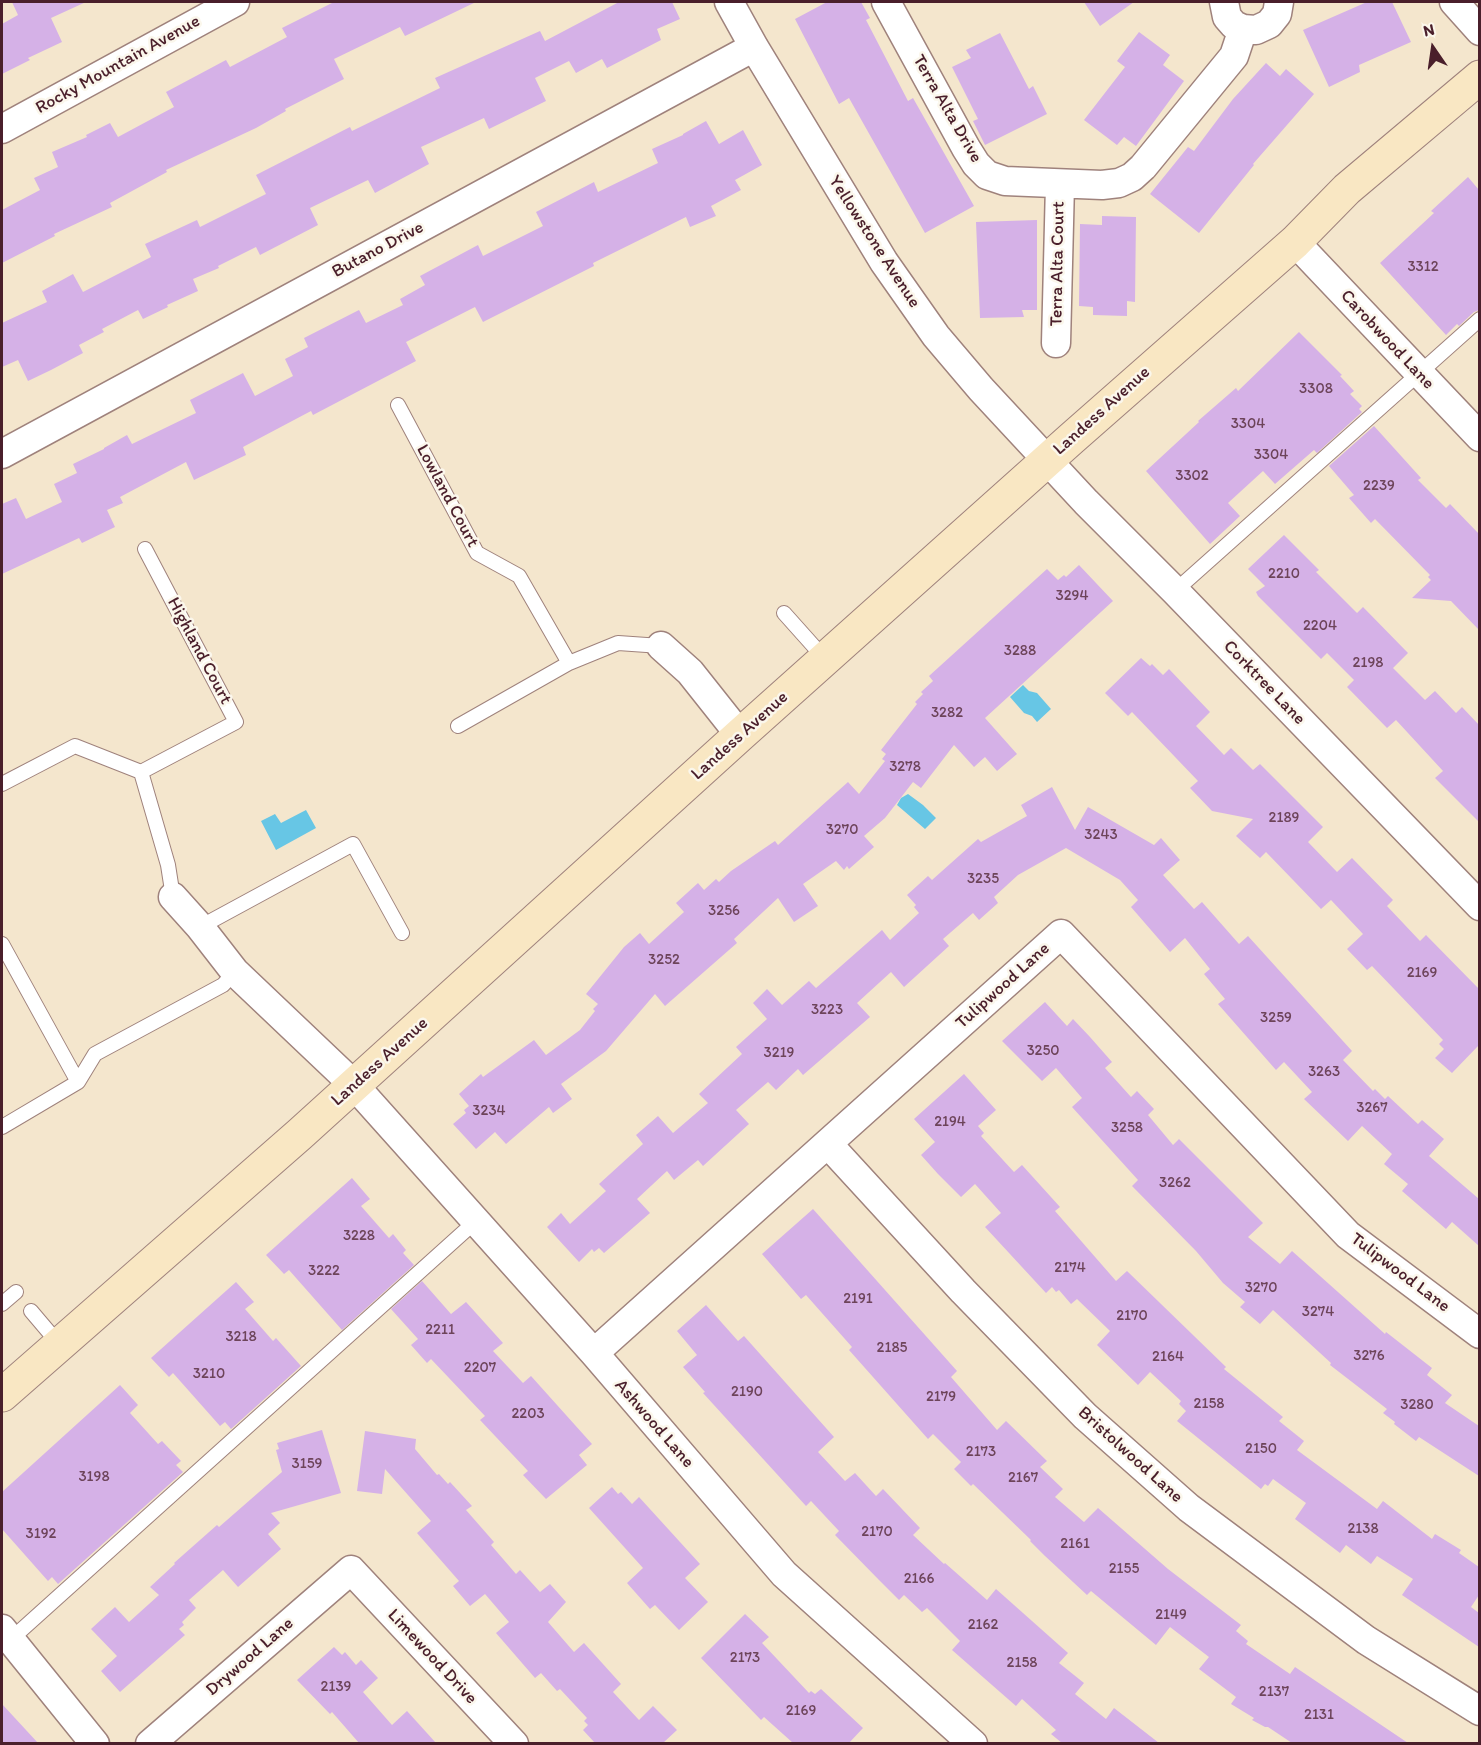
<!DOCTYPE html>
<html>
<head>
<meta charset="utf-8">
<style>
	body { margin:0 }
	#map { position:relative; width:1481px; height:1745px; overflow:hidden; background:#f4e6cd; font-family:Itim,sans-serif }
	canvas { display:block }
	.frame { position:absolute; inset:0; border:3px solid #4a1f2b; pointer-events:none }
	.north { position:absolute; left:1403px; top:18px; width:60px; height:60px; -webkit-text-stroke:4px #fbf7ec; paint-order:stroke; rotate:347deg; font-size:16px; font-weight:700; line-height:24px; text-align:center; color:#4a1f2b }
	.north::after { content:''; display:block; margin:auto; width:21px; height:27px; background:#4a1f2b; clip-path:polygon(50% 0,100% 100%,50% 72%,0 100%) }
</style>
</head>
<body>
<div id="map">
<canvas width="1481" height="1745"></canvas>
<div class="frame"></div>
<div class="north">N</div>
</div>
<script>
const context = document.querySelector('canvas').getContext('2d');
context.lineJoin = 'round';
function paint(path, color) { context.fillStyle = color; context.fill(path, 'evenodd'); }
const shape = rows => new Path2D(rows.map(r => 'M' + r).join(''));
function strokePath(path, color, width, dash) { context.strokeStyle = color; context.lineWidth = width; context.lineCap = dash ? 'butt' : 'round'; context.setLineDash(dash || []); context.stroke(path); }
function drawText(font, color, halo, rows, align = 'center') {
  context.font = font + ' Itim,sans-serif'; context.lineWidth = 5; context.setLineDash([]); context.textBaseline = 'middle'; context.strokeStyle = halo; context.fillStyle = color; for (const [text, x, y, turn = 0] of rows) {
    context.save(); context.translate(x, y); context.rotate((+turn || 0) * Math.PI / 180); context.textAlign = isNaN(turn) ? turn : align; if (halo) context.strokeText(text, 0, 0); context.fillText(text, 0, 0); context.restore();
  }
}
paint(shape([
	[1023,685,1029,691,1037,693,1051,709,1037,722,1032,716,1024,713,1010,697],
	[908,794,923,805,936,818,925,829,897,805,901,798],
	[306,810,316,828,276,850,261,821,275,814,281,823]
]), '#67c6e5');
paint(shape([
	[12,2,86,2,51,18,62,42,28,58,30,60,2,74,2,24,18,15],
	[334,2,476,2,405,36,400,27,334,59,344,79,285,109,286,111,256,128,166,170,167,172,110,203,112,207,54,234,55,236,2,263,2,210,40,190,34,178,58,167,52,152,87,137,86,135,110,123,118,137,174,107,166,92,226,60,230,67,287,37,282,28],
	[619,2,672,2,680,19,657,29,661,40,607,68,602,59,576,73,569,61,535,78,546,101,489,129,484,118,421,147,429,164,375,193,368,180,310,208,318,225,260,255,256,247,218,266,219,268,193,279,198,291,167,305,168,307,143,319,138,310,102,329,104,332,79,345,83,353,51,370,28,381,18,360,2,367,2,323,47,302,42,291,73,274,83,292,151,257,145,244,197,220,200,227,266,194,256,175,350,127,352,131,440,88,435,78,540,31,545,41],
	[827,2,861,2,870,18,866,20,908,101,913,98,974,206,925,233,849,98,839,104,795,19],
	[1084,2,1134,2,1100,26],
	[1367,2,1392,2,1411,42,1359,65,1360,72,1329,87,1303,30],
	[1139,32,1170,55,1163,65,1184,81,1136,146,1124,137,1117,145,1084,120,1125,67,1117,61],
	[1000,33,1029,89,1033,86,1047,114,985,145,973,121,978,119,952,67,971,58,966,50],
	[1266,63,1280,76,1286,69,1314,94,1253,164,1254,165,1199,233,1150,194,1188,147,1194,151,1233,99],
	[706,121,719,144,743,130,762,165,735,180,741,190,711,206,716,216,690,227,686,217,593,263,594,266,483,322,475,307,406,342,416,361,313,415,311,411,243,447,246,455,194,480,186,462,120,497,123,503,107,510,115,527,82,543,79,538,2,574,2,504,16,498,26,519,62,502,54,484,77,473,73,464,104,449,104,448,127,435,132,444,196,413,190,400,243,373,255,396,293,376,285,359,308,347,304,338,359,310,366,323,403,305,400,299,425,285,420,276,478,245,483,256,543,226,536,212,594,182,598,192,658,163,652,149,683,135,683,134],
	[1468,177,1479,190,1479,310,1474,312,1459,326,1457,324,1446,335,1380,263,1434,213,1431,211],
	[1102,216,1136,217,1135,302,1127,301,1127,316,1093,315,1093,307,1079,306,1080,224,1102,225],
	[1037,220,1037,310,1022,310,1024,317,980,318,976,222],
	[1299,332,1342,375,1340,376,1354,391,1350,394,1362,406,1359,409,1362,412,1317,453,1314,450,1275,484,1263,471,1228,503,1240,516,1210,544,1146,471,1199,422,1198,421,1236,388,1238,391],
	[1374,426,1421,478,1418,480,1446,508,1450,504,1479,534,1479,630,1451,601,1412,598,1431,580,1428,577,1430,575,1375,519,1371,523,1349,498,1354,495,1329,466],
	[1284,535,1319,570,1316,572,1357,613,1363,607,1408,653,1393,668,1425,700,1435,691,1456,713,1462,707,1479,725,1479,822,1435,778,1443,771,1396,720,1387,728,1347,687,1354,680,1327,653,1321,659,1258,596,1256,592,1265,586,1248,569],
	[1079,565,1113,601,985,718,1017,754,997,771,985,757,974,767,954,745,921,788,913,782,885,818,864,836,874,847,849,869,847,866,844,870,836,861,803,884,818,906,794,922,778,898,734,939,737,943,665,1006,655,994,606,1051,561,1084,572,1099,553,1113,549,1107,506,1144,495,1132,476,1149,453,1124,466,1113,464,1110,469,1106,459,1094,481,1074,483,1077,534,1040,546,1055,580,1030,595,1011,593,1009,598,1004,586,994,624,947,640,933,649,944,684,912,676,903,698,883,704,890,716,879,719,882,731,871,775,841,778,845,848,782,859,794,885,761,882,759,886,754,881,750,917,704,915,702,923,694,921,692,933,681,929,676,1047,569,1058,580,1064,575,1066,577],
	[1141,658,1150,666,1152,664,1163,675,1169,669,1210,712,1196,726,1224,755,1231,748,1253,770,1260,764,1323,827,1308,842,1337,872,1352,858,1393,900,1387,906,1420,941,1426,935,1479,989,1479,1045,1452,1073,1435,1058,1444,1049,1439,1044,1443,1040,1372,966,1367,970,1347,949,1363,934,1331,900,1321,909,1266,852,1260,858,1236,836,1253,819,1212,811,1190,788,1198,781,1132,712,1128,716,1105,693],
	[1052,787,1075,830,1088,807,1154,845,1161,838,1180,860,1163,875,1194,909,1202,902,1239,944,1248,936,1352,1051,1343,1060,1373,1091,1375,1089,1385,1099,1388,1096,1418,1124,1422,1120,1444,1139,1429,1156,1479,1199,1479,1246,1452,1222,1446,1229,1402,1191,1408,1184,1384,1164,1392,1154,1362,1126,1348,1141,1304,1099,1312,1092,1284,1062,1276,1070,1218,1004,1225,999,1204,974,1210,969,1185,938,1170,952,1131,907,1138,900,1120,880,1066,848,1018,875,994,897,998,903,979,920,973,913,943,939,949,946,904,987,891,972,857,1003,870,1017,803,1075,798,1069,776,1090,768,1082,736,1110,749,1124,703,1166,698,1160,674,1180,667,1171,637,1199,650,1213,604,1253,599,1248,594,1252,592,1249,579,1262,547,1227,561,1213,570,1224,606,1191,599,1184,643,1144,636,1135,658,1116,673,1133,708,1103,699,1094,742,1054,736,1047,767,1019,753,1003,767,989,782,1005,809,981,816,988,882,930,890,940,919,913,914,907,916,905,907,895,928,876,932,880,978,839,981,842,1027,816,1021,805],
	[1045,1002,1067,1026,1073,1019,1090,1037,1112,1062,1105,1068,1131,1097,1137,1091,1154,1109,1148,1115,1173,1145,1179,1139,1263,1223,1248,1237,1280,1264,1292,1251,1385,1334,1386,1332,1432,1368,1427,1375,1452,1395,1445,1403,1479,1426,1479,1476,1419,1437,1416,1441,1394,1424,1395,1422,1383,1413,1387,1409,1330,1365,1331,1363,1273,1310,1260,1324,1240,1307,1245,1302,1223,1283,1196,1251,1132,1186,1138,1180,1072,1107,1082,1098,1056,1068,1042,1081,1002,1041],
	[964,1074,996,1110,978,1126,984,1133,981,1136,1014,1172,1022,1165,1060,1207,1055,1211,1116,1281,1127,1271,1226,1367,1224,1369,1283,1417,1279,1421,1304,1441,1297,1450,1377,1509,1383,1501,1432,1539,1435,1534,1461,1550,1459,1553,1479,1567,1479,1595,1471,1607,1479,1613,1479,1647,1402,1595,1413,1579,1377,1556,1371,1564,1346,1545,1340,1553,1295,1519,1306,1503,1273,1479,1268,1486,1265,1484,1261,1489,1177,1421,1186,1411,1179,1404,1181,1401,1150,1372,1138,1385,1097,1345,1110,1331,1077,1299,1071,1304,1059,1290,1056,1292,1052,1287,1046,1293,985,1227,1001,1213,975,1184,961,1197,938,1174,921,1155,935,1142,914,1119],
	[352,1178,370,1199,361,1206,389,1238,393,1234,406,1250,403,1253,414,1265,342,1330,289,1270,284,1274,266,1255],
	[813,1209,957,1371,951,1377,997,1430,1006,1421,1047,1461,1040,1467,1063,1489,1055,1497,1084,1522,1098,1508,1168,1569,1241,1625,1236,1631,1248,1641,1246,1644,1290,1674,1295,1667,1408,1743,1292,1743,1268,1727,1265,1727,1252,1720,1254,1718,1231,1704,1236,1697,1199,1669,1209,1657,1170,1627,1156,1645,1091,1591,1087,1595,1045,1556,1030,1541,1031,1540,973,1484,971,1486,954,1469,961,1462,933,1434,928,1439,849,1350,852,1347,806,1295,801,1299,762,1254],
	[422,1281,451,1314,466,1302,503,1343,493,1351,523,1383,531,1376,592,1444,579,1455,587,1465,546,1499,523,1475,528,1471,480,1420,485,1416,431,1359,427,1363,411,1345,418,1339,391,1309],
	[236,1282,254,1302,245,1309,273,1341,276,1338,301,1366,231,1429,225,1422,220,1426,173,1373,169,1377,151,1358],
	[706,1305,738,1341,744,1336,834,1437,818,1452,845,1481,855,1473,876,1496,883,1489,920,1528,913,1535,944,1564,945,1563,987,1600,996,1589,1068,1653,1059,1663,1084,1683,1075,1694,1106,1719,1114,1708,1159,1743,1062,1743,1051,1734,1056,1730,1022,1699,1016,1706,952,1650,960,1641,927,1608,922,1612,904,1595,899,1600,879,1580,835,1535,839,1531,811,1501,806,1506,703,1393,705,1392,683,1367,697,1355,677,1331],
	[120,1385,138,1405,130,1413,158,1444,162,1441,181,1461,176,1465,183,1472,58,1584,52,1577,48,1581,2,1529,2,1492],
	[322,1430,341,1493,271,1513,280,1523,268,1534,281,1549,238,1587,223,1570,189,1600,196,1608,182,1622,184,1625,179,1629,185,1635,120,1692,101,1671,117,1656,91,1629,115,1607,129,1622,159,1595,150,1587,175,1564,174,1563,217,1525,219,1527,282,1472,276,1450,279,1449,277,1443],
	[365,1431,416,1439,415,1449,437,1475,439,1474,448,1484,450,1482,472,1506,466,1510,494,1542,491,1545,516,1574,520,1570,540,1592,550,1584,566,1602,548,1622,574,1652,584,1643,621,1684,613,1692,639,1720,653,1706,677,1730,663,1743,595,1743,583,1730,588,1725,584,1721,587,1718,560,1689,557,1691,541,1673,535,1678,496,1633,509,1622,485,1594,470,1606,453,1586,459,1581,417,1533,431,1521,385,1469,382,1494,357,1491],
	[612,1487,618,1494,621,1492,632,1504,639,1497,700,1564,685,1578,708,1602,679,1630,655,1605,650,1609,627,1583,643,1568,589,1508],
	[745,1614,769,1637,762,1643,809,1693,811,1691,815,1694,821,1689,863,1728,849,1743,793,1743,764,1717,761,1720,701,1658],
	[334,1647,342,1655,345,1652,356,1665,361,1660,378,1678,363,1692,392,1725,407,1711,436,1743,359,1743,332,1712,330,1714,297,1680],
	[2,1704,38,1743,2,1743]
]), '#d5b1e7');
const lane = shape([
	[398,405,477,553,519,576,569,663,618,643,661,646],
	[1175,591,1480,319],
	[784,613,826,660],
	[458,726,569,663],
	[141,772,168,865,173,897],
	[2,784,75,746,141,772,236,722,145,549],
	[200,927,353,844,402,933],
	[2,944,78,1082],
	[2,1127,78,1082,95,1054,223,985,235,972],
	[2,1304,16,1292],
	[31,1311,59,1344],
	[8,1642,476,1221]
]);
const street = shape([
	[729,2,754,47,884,262,936,336,981,389,1086,502,1175,591,1480,906],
	[886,2,966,148,976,164,987,175,1005,181,1102,185,1119,183,1132,177,1143,167,1234,56,1243,29],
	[1224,2,1227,17,1234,25,1243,29,1256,30,1269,24,1277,14,1279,2],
	[1454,2,1480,31],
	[2,129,235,2],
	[1295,242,1480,437],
	[1056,343,1060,184],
	[2,454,754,47],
	[661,646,690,672,740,735],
	[173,897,200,927,235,972,354,1085,594,1353,784,1574,973,1744],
	[828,1144,963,1291,1085,1416,1189,1508,1366,1640,1480,1711],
	[594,1353,1061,934,1348,1235,1480,1334],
	[2,1629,95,1744],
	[150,1744,351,1570,514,1744]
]);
const secondary = shape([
	[2,1395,300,1134,740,735,1071,439,1295,242,1347,189,1480,77]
]);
strokePath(lane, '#9f827c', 16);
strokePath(street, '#9f827c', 31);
strokePath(secondary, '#9f827c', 35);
strokePath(lane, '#fff', 14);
strokePath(street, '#fff', 28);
strokePath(secondary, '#f9e7c3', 33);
drawText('15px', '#6d445a', null, [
	["3312",1423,267],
	["3308",1316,389],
	["3304",1248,424],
	["3304",1271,455],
	["3302",1192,476],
	["2239",1379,486],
	["2210",1284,574],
	["3294",1072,596],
	["2204",1320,626],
	["3288",1020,651],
	["2198",1368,663],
	["3282",947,713],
	["3278",905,767],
	["2189",1284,818],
	["3270",842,830],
	["3243",1101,835],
	["3235",983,879],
	["3256",724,911],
	["3252",664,960],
	["2169",1422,973],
	["3223",827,1010],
	["3259",1276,1018],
	["3250",1043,1051],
	["3219",779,1053],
	["3263",1324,1072],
	["3267",1372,1108],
	["3234",489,1111],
	["2194",950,1122],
	["3258",1127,1128],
	["3262",1175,1183],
	["3228",359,1236],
	["2174",1070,1268],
	["3222",324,1271],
	["3270",1261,1288],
	["2191",858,1299],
	["3274",1318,1312],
	["2170",1132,1316],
	["2211",440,1330],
	["3218",241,1337],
	["2185",892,1348],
	["3276",1369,1356],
	["2164",1168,1357],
	["2207",480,1368],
	["3210",209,1374],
	["2190",747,1392],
	["2179",941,1397],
	["2158",1209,1404],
	["3280",1417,1405],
	["2203",528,1414],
	["2150",1261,1449],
	["2173",981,1452],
	["3159",307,1464],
	["3198",94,1477],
	["2167",1023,1478],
	["2138",1363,1529],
	["2170",877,1532],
	["3192",41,1534],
	["2161",1075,1544],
	["2155",1124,1569],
	["2166",919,1579],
	["2149",1171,1615],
	["2162",983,1625],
	["2173",745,1658],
	["2158",1022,1663],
	["2139",336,1687],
	["2137",1274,1692],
	["2169",801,1711],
	["2131",1319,1715]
]);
drawText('18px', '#4a1f2b', '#fbf7ec', [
	["Rocky Mountain Avenue",118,65,-29],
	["Terra Alta Drive",947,109,60],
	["Yellowstone Avenue",874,242,57],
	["Butano Drive",378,250,-28],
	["Terra Alta Court",1058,264,-89],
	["Carobwood Lane",1387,340,47],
	["Landess Avenue",1102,411,-42],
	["Lowland Court",447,496,62],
	["Highland Court",199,651,62],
	["Corktree Lane",1264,683,46],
	["Landess Avenue",740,736,-42],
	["Tulipwood Lane",1003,986,-42],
	["Landess Avenue",380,1062,-42],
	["Tulipwood Lane",1400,1273,37],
	["Ashwood Lane",654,1424,49],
	["Bristolwood Lane",1130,1455,42],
	["Drywood Lane",250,1657,-41],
	["Limewood Drive",432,1657,47]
]);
</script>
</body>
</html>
